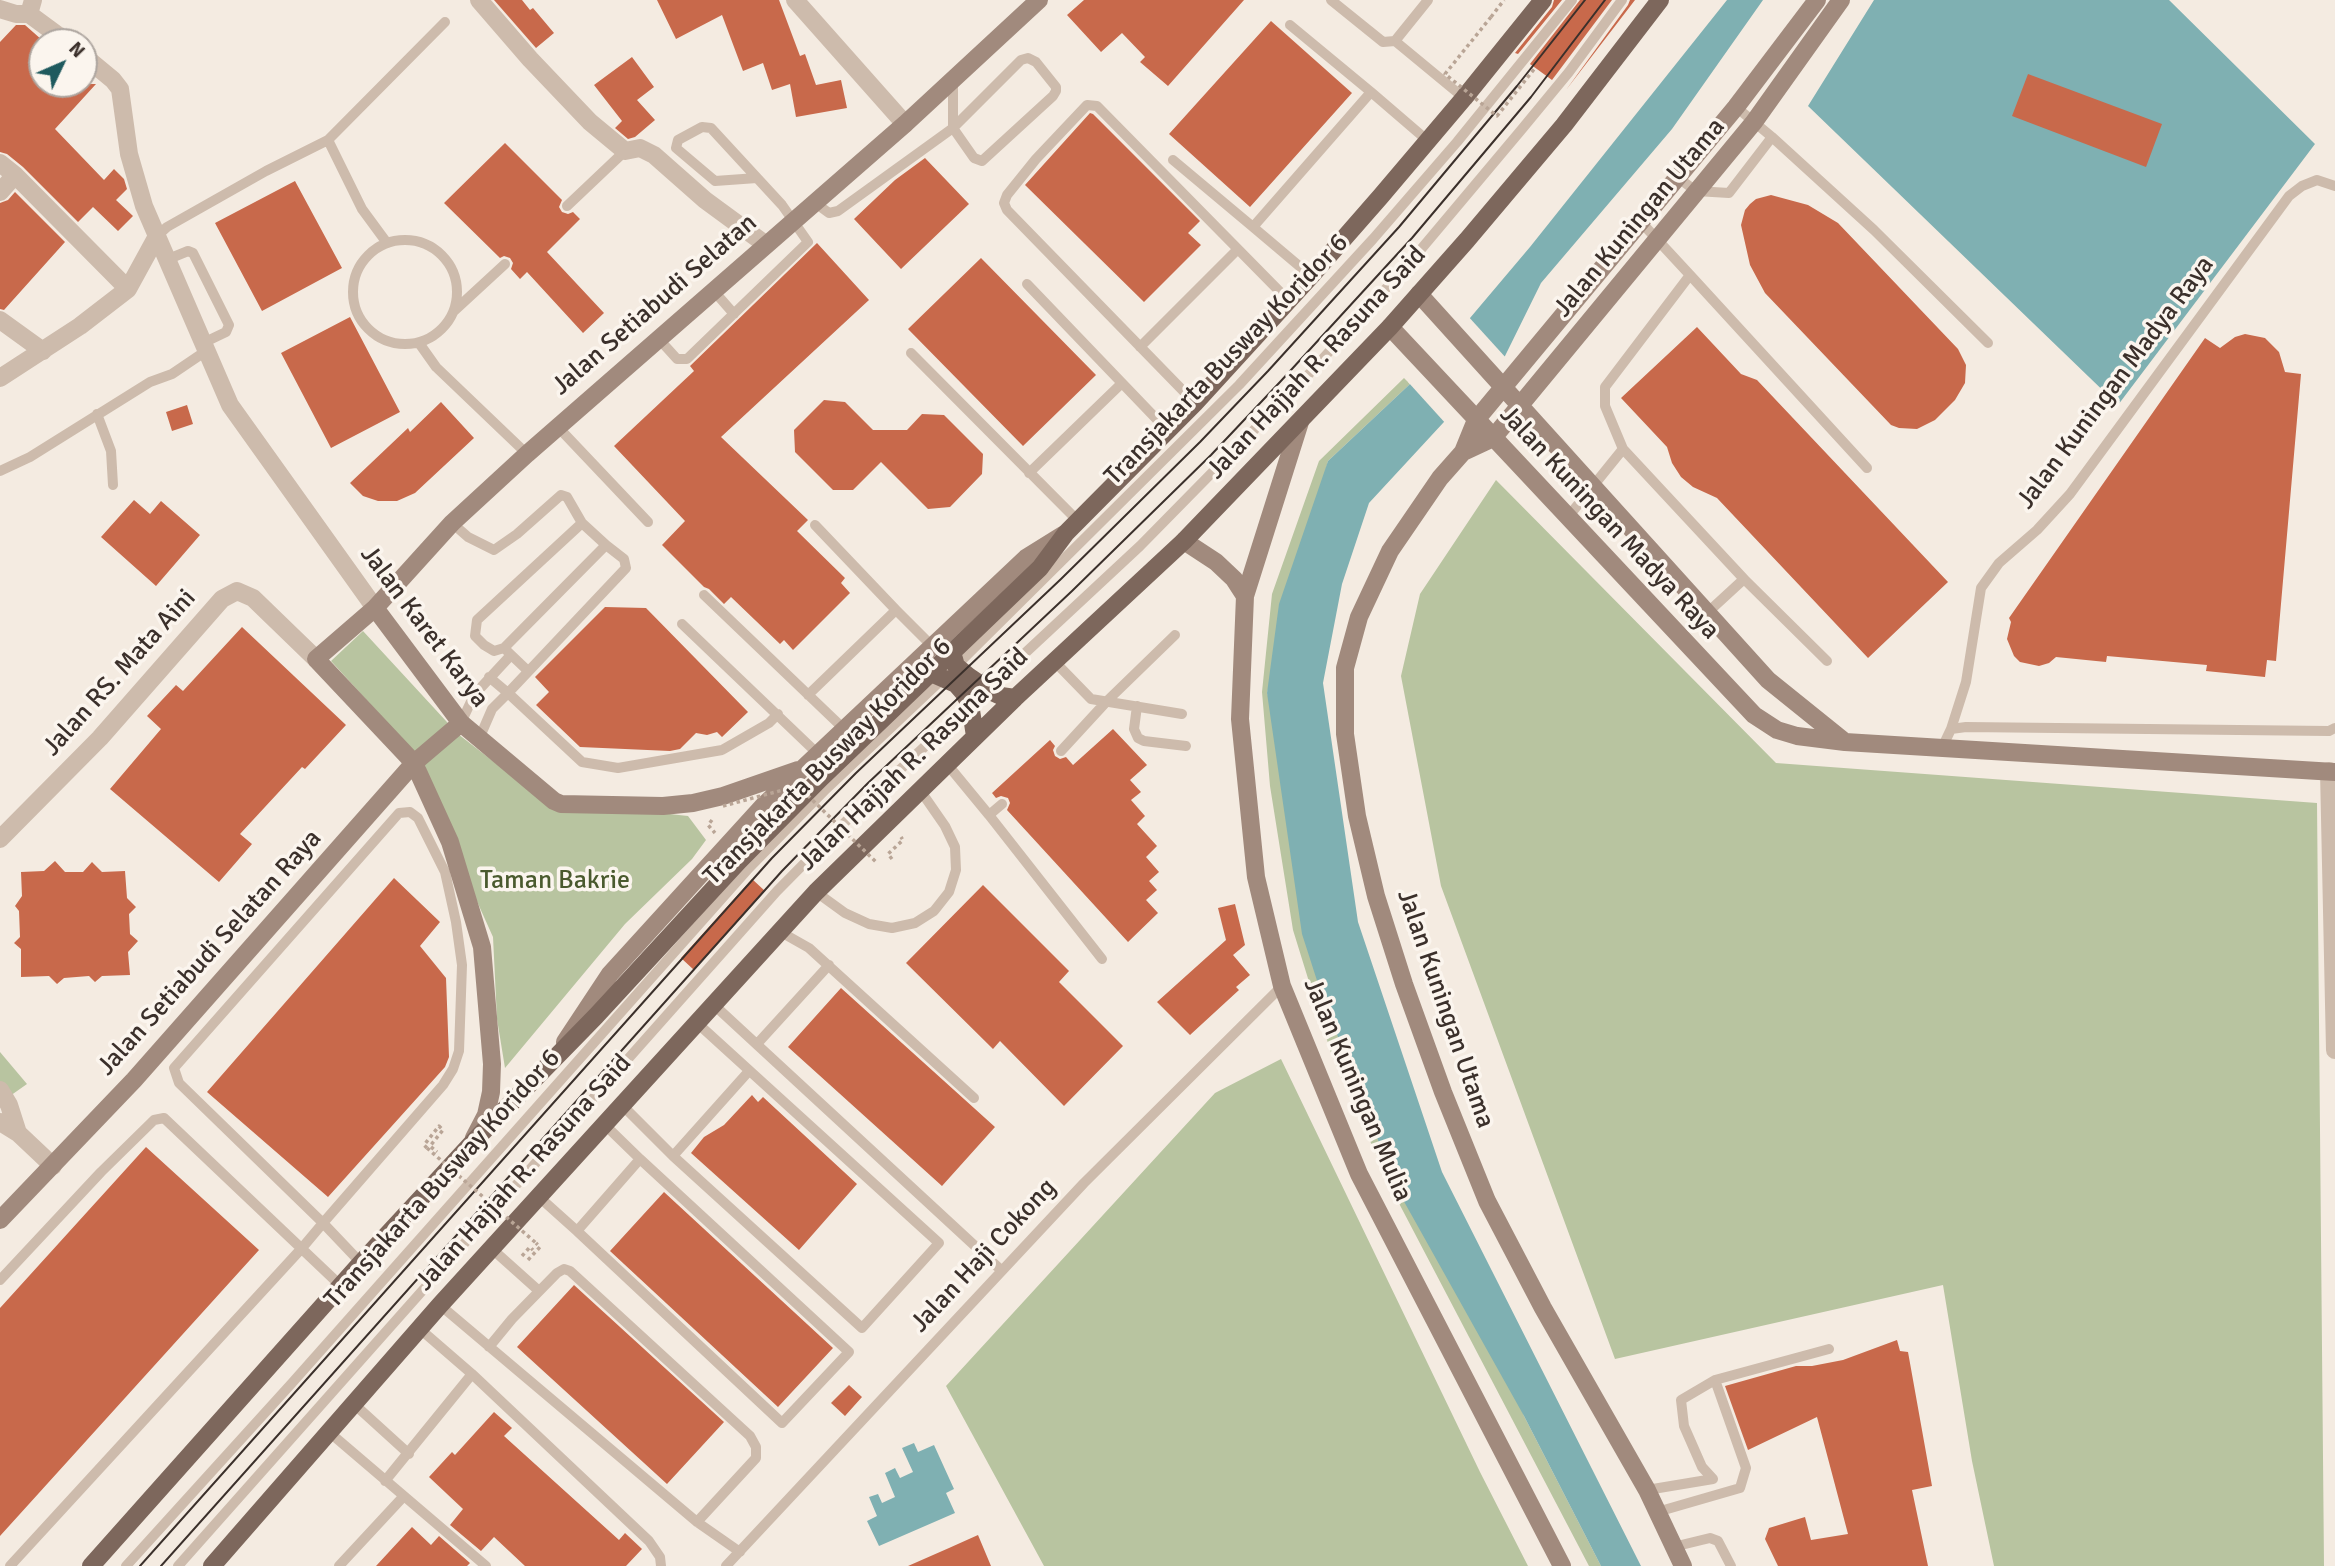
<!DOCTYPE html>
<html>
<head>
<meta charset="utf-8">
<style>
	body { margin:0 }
	#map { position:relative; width:2335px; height:1566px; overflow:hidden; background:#f4ebe1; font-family:Signika,sans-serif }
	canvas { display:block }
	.north { position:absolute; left:28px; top:28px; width:70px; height:70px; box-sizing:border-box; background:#fbf5ee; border:2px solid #aea6a0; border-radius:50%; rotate:46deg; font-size:19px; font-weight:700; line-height:28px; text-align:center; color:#3b302b }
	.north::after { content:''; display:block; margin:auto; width:24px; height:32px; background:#1f5a5e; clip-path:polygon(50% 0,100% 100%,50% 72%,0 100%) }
</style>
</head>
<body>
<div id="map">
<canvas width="2335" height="1566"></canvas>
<div class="north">N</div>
</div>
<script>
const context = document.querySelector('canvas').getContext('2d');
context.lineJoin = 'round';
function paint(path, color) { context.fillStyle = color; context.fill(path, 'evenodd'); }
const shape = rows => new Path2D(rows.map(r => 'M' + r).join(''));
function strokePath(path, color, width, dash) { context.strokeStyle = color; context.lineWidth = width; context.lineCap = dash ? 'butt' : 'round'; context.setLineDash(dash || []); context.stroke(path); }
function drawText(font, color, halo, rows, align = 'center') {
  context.font = font + ' Signika,sans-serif'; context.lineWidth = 7; context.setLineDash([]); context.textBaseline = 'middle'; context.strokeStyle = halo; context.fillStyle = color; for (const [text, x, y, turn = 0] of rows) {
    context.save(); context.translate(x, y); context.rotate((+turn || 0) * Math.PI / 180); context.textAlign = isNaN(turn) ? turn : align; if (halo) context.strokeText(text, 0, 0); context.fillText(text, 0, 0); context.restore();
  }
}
paint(shape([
	[1404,378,1410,384,1328,461,1267,693,1524,1416,1601,1566,1589,1566,1392,1190,1332,1056,1293,930,1270,786,1262,692,1272,594,1319,461],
	[1496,480,1776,763,2317,803,2324,1566,1994,1566,1972,1461,1943,1285,1615,1359,1441,886,1401,676,1420,594],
	[363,631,458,734,543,800,688,816,706,840,692,859,625,924,505,1068,497,1019,493,937,453,848,424,763,331,661],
	[0,1052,27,1084,0,1103],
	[1281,1059,1480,1472,1528,1566,1044,1566,946,1386,1215,1093]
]), '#b8c4a0');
paint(shape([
	[1727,0,1763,0,1672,129,1541,283,1505,356,1369,503,1342,584,1323,683,1358,922,1442,1172,1641,1566,1601,1566,1524,1416,1397,1189,1321,993,1302,934,1267,693,1279,604,1328,461,1410,384,1470,318,1530,247],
	[1874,0,2169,0,2315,144,2118,405,1808,106],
	[914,1443,918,1452,934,1445,954,1489,946,1493,955,1513,879,1546,867,1521,877,1516,869,1497,878,1494,882,1503,895,1497,885,1473,895,1468,900,1478,913,1472,902,1448]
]), '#7fb0b2');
paint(shape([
	[1467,315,1507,359,1447,425,1408,382]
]), '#f4ebe1');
paint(shape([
	[494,0,522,0,530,10,533,8,554,33,536,48],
	[657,0,779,0,800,56,805,54,816,85,841,80,847,108,796,117,790,84,772,90,763,63,743,71,722,15,676,39],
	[1084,0,1244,0,1168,86,1140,62,1145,57,1122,33,1101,52,1067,15],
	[1554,0,1562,0,1518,54,1515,53,1552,7],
	[1580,0,1612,0,1552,80,1530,64],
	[1630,0,1635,0,1566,90,1628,5],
	[1271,21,1352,93,1250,207,1169,134],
	[16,25,25,25,42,40,42,84,96,84,55,129,104,180,114,169,124,179,127,189,116,200,133,216,118,231,93,207,78,222,23,167,7,154,0,152,0,42],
	[632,57,654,87,637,100,655,120,635,137,628,139,615,128,622,121,594,85],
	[2028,74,2162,124,2146,167,2012,116],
	[1090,113,1093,114,1200,221,1188,233,1201,245,1144,302,1025,185],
	[505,143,562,200,559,207,562,212,568,214,573,212,580,219,547,252,604,313,583,333,527,272,520,279,511,269,513,263,510,258,504,256,500,258,444,203],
	[925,158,969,204,901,269,854,219,895,180],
	[295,181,342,268,262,311,215,223],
	[15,192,65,242,4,310,0,309,0,203,8,200],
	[1771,195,1808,205,1838,223,1958,349,1966,365,1965,383,1955,400,1935,420,1917,429,1899,428,1891,425,1765,293,1750,265,1741,225,1745,210,1750,204,1756,199],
	[817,243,869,300,721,437,808,520,797,531,845,578,841,583,850,593,793,650,784,640,780,644,731,597,724,604,709,589,704,587,662,545,685,521,614,446,694,371,690,366],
	[981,258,1096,375,1023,446,908,329],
	[350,317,400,412,331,448,281,353],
	[1697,327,1741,374,1757,380,1948,582,1868,658,1717,498,1693,487,1681,477,1672,463,1667,447,1621,398],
	[2245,334,2265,338,2279,352,2285,372,2301,374,2276,661,2267,660,2265,677,2206,671,2207,665,2107,656,2106,662,2056,657,2049,663,2039,666,2020,662,2014,656,2007,639,2011,622,2009,618,2205,338,2220,348,2235,337],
	[824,400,845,402,873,430,907,430,922,414,944,415,983,454,982,474,950,507,928,509,881,462,853,490,833,490,795,452,794,430],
	[441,402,474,438,415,493,397,501,378,501,363,496,350,483,408,428,410,432],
	[187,405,193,424,172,431,166,412],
	[134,500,150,514,161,501,200,535,156,586,101,537],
	[605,607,646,608,748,712,722,737,717,732,707,735,696,733,680,749,670,751,580,747,536,705,549,692,535,677],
	[242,627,346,725,305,769,302,767,240,834,252,844,219,882,110,789,161,729,147,716,176,685,183,691],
	[1113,729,1147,765,1130,780,1141,792,1131,800,1145,816,1137,824,1157,846,1146,857,1159,872,1149,881,1157,890,1146,900,1158,913,1128,942,1007,810,1010,803,1008,798,1001,796,996,798,992,793,1050,740,1055,746,1053,750,1055,756,1060,759,1066,757,1073,765],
	[55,861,65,872,83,872,92,862,102,872,125,871,127,898,136,907,129,914,130,934,138,941,128,952,130,975,102,976,95,982,89,976,64,978,57,984,49,976,21,977,21,949,14,943,20,937,19,911,15,906,22,896,21,872,44,871],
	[394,878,440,922,420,946,446,978,449,1057,445,1067,328,1197,207,1092],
	[752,879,765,891,694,970,681,958],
	[983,885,1069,971,1059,982,1123,1046,1064,1106,1000,1041,993,1049,906,963],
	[1235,904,1245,945,1233,955,1250,975,1236,987,1239,990,1190,1035,1157,1002,1226,940,1218,908],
	[841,988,995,1127,942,1186,788,1047],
	[752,1095,758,1102,763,1097,857,1184,799,1250,691,1153,704,1137,724,1125],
	[146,1147,259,1250,0,1536,0,1308],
	[664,1192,833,1348,778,1407,610,1251],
	[574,1285,724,1422,667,1484,517,1347],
	[1897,1340,1900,1351,1908,1352,1932,1486,1912,1490,1928,1566,1778,1566,1765,1539,1769,1528,1805,1517,1811,1540,1848,1534,1817,1417,1748,1450,1725,1386,1796,1366,1812,1366,1843,1360],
	[849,1385,862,1397,845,1416,831,1403],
	[494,1412,512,1428,504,1436,619,1540,625,1533,642,1549,626,1566,525,1566,494,1537,481,1551,450,1525,463,1509,429,1477,452,1452,455,1455],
	[412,1527,431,1545,439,1536,470,1563,467,1566,376,1566],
	[978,1535,991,1566,908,1566,949,1548]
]), '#c8694b');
strokePath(shape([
	[1491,17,1504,0],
	[712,820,708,825,715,833],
	[892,859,888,854,903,840,901,837],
	[427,1148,424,1145,439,1126,443,1130,430,1146,437,1152],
	[522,1256,530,1247,533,1250],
	[528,1260,540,1247,536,1243]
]), '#b9a596', 3.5, [3.5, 3.5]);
strokePath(shape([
	[1331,0,1383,42,1395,41,1428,0],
	[1290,25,1371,92],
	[1395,41,1464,98],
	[1772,137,1874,230,1988,343],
	[328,140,362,209,387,243],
	[1173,160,1253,227],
	[1677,177,1696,191,1729,193,1772,137,1736,107],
	[814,202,829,213,838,211,953,128,1021,60,1028,58,1036,62,1056,87,1056,91,1053,96,982,161,974,158,953,128,953,79],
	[567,206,625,151],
	[1640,221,1690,275],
	[157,236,167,227,266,171,328,140,445,22],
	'353 292a52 52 0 1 1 104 0a52 52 0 1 1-104 0Z',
	[166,260,188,251,193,253,229,325,226,332,203,343],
	[1311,276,1253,227,1371,92,1428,141],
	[1027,284,1168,431],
	[713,290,734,314],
	[454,311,505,264],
	[658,338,677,359,687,359,808,242,782,205,711,128,702,127,678,140,676,148,715,181,757,178],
	[419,343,436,367,527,454],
	[1140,347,1237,250],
	[911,353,1078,521],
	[1195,403,1007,210,1004,203,1007,195,1036,159,1087,105,1097,106,1289,301],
	[97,414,111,451,113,485],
	[557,426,648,522],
	[0,471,30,457,150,382,172,374,206,351],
	[1029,473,1121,384],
	[1568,517,1623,449],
	[452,523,468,537,494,550,517,534,561,495,567,497,582,523],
	[582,523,606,545,504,648,494,651,484,645,475,636,477,620,582,523],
	[815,525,896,610],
	[704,595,844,729],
	[1707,613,1744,579],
	[682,624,818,754],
	[506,650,528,671],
	[1827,661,1744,579,1623,449,1605,406,1605,387,1690,275,1867,468],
	[1055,662,1091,699,1182,714],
	[489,677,508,693,626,568,624,559,606,545],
	[808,695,896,610,933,647],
	[1137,706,1134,729,1138,738,1144,741,1186,746],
	[461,723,474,695,511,655],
	[1951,729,1966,682,1981,588,1999,563,2037,530,2070,494,2289,196,2302,186,2317,180,2335,186],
	[479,739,492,709,508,693,582,762,618,768,722,750,769,723,778,714],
	[1942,748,1951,729,1966,727,2329,731,2335,728],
	[1061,751,1107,701,1175,635],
	[947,764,989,815,1002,804],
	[989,815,1102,959],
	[816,892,845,913,869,924,892,928,915,923,934,911,949,892,956,870,955,847,945,826,920,790],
	[779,931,809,948,974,1098],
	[713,1004,1001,1270],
	[757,1044,829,965],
	[622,1105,673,1156,862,1328,939,1243,696,1022],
	[673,1156,749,1071],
	[538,1196,577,1231,640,1159,604,1124],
	[577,1231,782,1423,849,1352,640,1159],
	[491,1248,539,1291],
	[0,1280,101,1172,154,1120,164,1118,341,1286],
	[440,1305,697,1522,740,1552],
	[489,1347,512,1319,557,1273,564,1269,570,1271,750,1436,756,1447,756,1458,697,1522],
	[472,1374,649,1541,660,1557,661,1566],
	[354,1404,409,1454],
	[329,1432,486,1566],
	[385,1481,472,1374,420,1329],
	[1647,1490,1713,1479,1702,1467,1684,1426,1681,1400,1715,1380,1829,1349],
	[1657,1512,1740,1488,1746,1468,1715,1380],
	[1673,1547,1710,1538,1718,1541,1731,1566],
	[10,1566,302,1248,323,1223,443,1085,453,1069,459,1051,462,965,456,922,445,872,418,818,410,812,399,813,174,1068,179,1083,323,1223,361,1263],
	[126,1566,292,1383,749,868,826,789,956,666,1239,385,1373,239,1457,142,1572,0],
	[178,1566,777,891,862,805,1140,546,1309,374,1417,254,1522,129,1569,72,1622,0],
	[339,1566,403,1497],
	[726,1566,1084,1183,1282,986]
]), '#cdbbac', 10);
strokePath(shape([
	[33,0,29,14,67,42],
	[479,0,530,59,590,122,625,151,640,148,654,155,705,200,765,244],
	[795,0,905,124],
	[0,9,16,14,29,14],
	[84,56,113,80,120,89,129,154,144,206,230,405,375,608],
	[0,163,15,175,128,289],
	[0,192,15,175],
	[0,320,43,351],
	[0,378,80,326,128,289,157,236],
	[2329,771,2335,1050],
	[0,839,100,738,222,599,237,591,253,598,316,659],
	[0,1090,9,1105,18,1133],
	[0,1122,18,1133,53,1166]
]), '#cdbbac', 18);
strokePath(shape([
	[1419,294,1768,680,1845,742],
	[1390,327,1754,715,1777,730,1797,736,1845,742,2335,772],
	[1300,422,1245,596,1240,719,1256,877,1282,986,1359,1174,1562,1566],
	[1463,452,1493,438,1754,122,1841,0],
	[1184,541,1216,562,1234,579,1245,596],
	[375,608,461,723,554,801,561,804,663,806,693,803,723,796,798,770],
	[565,1042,610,974,763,806,1026,558,1063,535],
	[474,1138,486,1115,491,1092,492,1064,482,947,450,842,414,763,316,659,375,608,452,523,527,454,905,124,1039,0],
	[0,1220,134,1080,414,763,461,723],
	[1683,1566,1647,1490,1543,1308,1487,1201,1443,1092,1404,984,1376,896,1357,816,1345,734,1345,668,1359,617,1390,551,1440,478,1463,452,1476,420,1736,107,1817,0]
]), '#a18a7d', 18);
strokePath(shape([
	[952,652,956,666,968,676,990,691,1001,696,1015,698],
	[931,673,956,684,963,692,970,704,975,736],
	[91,1566,361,1263,471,1144,596,1016,739,861,822,777,1040,568,1066,533,1195,403,1311,276,1381,196,1464,98,1543,0],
	[212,1566,440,1305,816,892,1015,698,1184,541,1390,327,1467,240,1564,125,1660,0]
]), '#7d675c', 18);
strokePath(shape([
	[140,1566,772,858,856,773,1061,579,1200,442,1268,371,1399,227,1517,86,1585,0],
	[161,1566,782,871,868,783,1072,591,1211,455,1280,382,1412,238,1531,97,1605,0]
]), '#3b302b', 2);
strokePath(shape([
	[1491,17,1445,74,1497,116,1535,68],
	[723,806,798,786,876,862],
	[427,1148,536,1243]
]), '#b9a596', 3.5, [3.5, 3.5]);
drawText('26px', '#3b302b', '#fbf5ee', [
	["Jalan Kuningan Utama",1640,218,-50],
	["Jalan Setiabudi Selatan",655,305,-41],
	["Transjakarta Busway Koridor 6",1227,360,-46],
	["Jalan Hajjah R. Rasuna Said",1317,363,-47],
	["Jalan Kuningan Madya Raya",2116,383,-53],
	["Jalan Kuningan Madya Raya",1609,523,47],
	["Jalan Karet Karya",424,627,53],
	["Jalan RS. Mata Aini",120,673,-48],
	["Jalan Hajjah R. Rasuna Said",914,760,-44],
	["Transjakarta Busway Koridor 6",828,762,-45],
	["Jalan Setiabudi Selatan Raya",210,953,-48],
	["Jalan Kuningan Utama",1445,1009,71],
	["Jalan Kuningan Mulia",1357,1090,67],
	["Jalan Hajjah R. Rasuna Said",524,1173,-48],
	["Transjakarta Busway Koridor 6",443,1179,-48],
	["Jalan Haji Cokong",984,1256,-47]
]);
drawText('26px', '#4a5a2e', '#fbf5ee', [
	["Taman Bakrie",555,881]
]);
</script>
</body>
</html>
